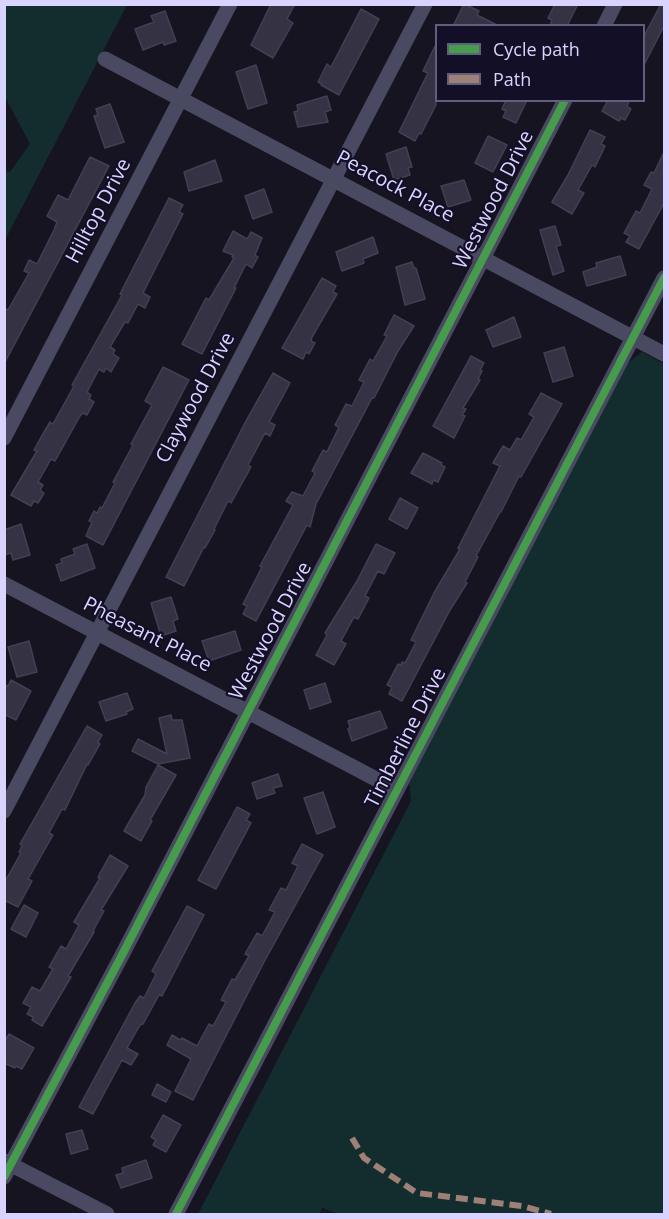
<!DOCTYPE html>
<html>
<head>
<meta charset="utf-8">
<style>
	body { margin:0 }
	#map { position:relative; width:669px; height:1219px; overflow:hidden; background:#161421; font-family:"Open Sans",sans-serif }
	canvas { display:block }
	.frame { position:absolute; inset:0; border:6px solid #d9d4ff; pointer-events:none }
	.legend { position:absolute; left:435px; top:24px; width:210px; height:78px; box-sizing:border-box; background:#130f26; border:2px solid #625e7d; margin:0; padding:8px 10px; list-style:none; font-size:18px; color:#d9d4ff }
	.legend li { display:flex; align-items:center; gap:12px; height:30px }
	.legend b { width:30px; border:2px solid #625e7d }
</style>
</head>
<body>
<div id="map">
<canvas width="669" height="1219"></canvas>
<div class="frame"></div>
<ul class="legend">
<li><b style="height:8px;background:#469c4c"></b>Cycle path</li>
<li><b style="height:8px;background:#9e8076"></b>Path</li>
</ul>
</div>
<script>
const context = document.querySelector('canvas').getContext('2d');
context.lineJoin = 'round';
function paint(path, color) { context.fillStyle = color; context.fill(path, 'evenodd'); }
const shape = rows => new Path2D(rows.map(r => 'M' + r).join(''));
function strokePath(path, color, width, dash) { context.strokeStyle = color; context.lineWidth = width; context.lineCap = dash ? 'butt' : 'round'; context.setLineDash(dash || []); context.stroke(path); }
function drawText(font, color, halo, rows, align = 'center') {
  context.font = font + ' "Open Sans",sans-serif'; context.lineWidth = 4.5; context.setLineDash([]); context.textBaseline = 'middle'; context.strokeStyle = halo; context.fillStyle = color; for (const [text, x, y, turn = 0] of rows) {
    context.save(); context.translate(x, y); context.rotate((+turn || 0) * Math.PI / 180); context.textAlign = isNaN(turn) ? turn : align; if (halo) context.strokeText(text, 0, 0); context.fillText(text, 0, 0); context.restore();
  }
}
paint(shape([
	[5,5,127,5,5,240,5,171,10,172,30,144,5,97],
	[642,352,664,364,664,1214,339,1214,322,1208,319,1214,198,1214,411,801,409,783,623,367]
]), '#132c2d');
const building = shape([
	[271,4,295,4,287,19,293,23,273,58,251,45,271,4],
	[464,4,479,11,477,15,499,26,453,26,464,4],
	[555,4,578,4,567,26,550,26,552,20,548,18,555,4],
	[661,4,664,4,664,26,644,65,644,36,661,4],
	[361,9,379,19,339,95,321,85,322,84,318,82,327,64,331,67,361,9],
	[165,11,176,41,164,45,163,42,143,50,135,29,154,22,151,16,165,11],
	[436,44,436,105,421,134,419,133,415,141,399,132,428,73,423,71,436,44],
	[256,65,267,103,248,109,236,72,256,65],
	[327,96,331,110,325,112,328,122,298,127,294,112,298,111,297,105,327,96],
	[506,100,527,100,516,123,503,117,506,111,502,109,506,100],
	[608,100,630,100,627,106,631,109,625,120,621,118,619,121,602,111,608,100],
	[110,104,124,142,105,148,94,116,98,115,96,109,110,104],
	[590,130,605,137,601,144,605,146,595,167,592,165,578,190,584,193,572,214,552,202,568,175,590,130],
	[488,136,507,145,493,172,475,163,488,136],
	[406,147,412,167,408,168,410,175,394,180,386,154,406,147],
	[664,152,664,203,639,249,626,242,630,236,624,233,636,211,640,213,652,189,644,185,651,172,654,173,664,152],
	[90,157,109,166,4,364,4,308,8,310,29,273,24,271,29,260,37,264,54,230,57,222,47,216,58,195,68,200,90,157],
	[215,160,222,181,189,191,184,172,215,160],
	[464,180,471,200,448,207,441,186,464,180],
	[264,189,272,212,253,219,245,196,264,189],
	[169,198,183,205,179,212,183,214,143,293,150,297,145,308,138,304,128,323,125,322,110,347,115,350,113,354,119,358,111,372,106,368,104,372,99,369,87,392,91,395,89,399,94,402,87,415,83,413,80,416,55,461,51,459,38,482,43,485,40,490,44,493,38,503,34,501,31,506,11,495,37,451,34,450,40,439,50,422,53,424,74,386,72,385,122,295,120,294,169,198],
	[555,226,561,245,556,246,564,271,553,275,540,230,555,226],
	[233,231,247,239,251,232,262,238,255,255,258,257,252,268,246,264,234,288,236,288,202,354,182,344,206,298,209,300,234,258,232,257,233,255,223,251,233,231],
	[373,237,378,253,363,259,364,263,342,271,336,252,373,237],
	[620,256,626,275,587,286,583,272,597,267,596,263,620,256],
	[412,262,414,268,416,268,425,299,405,305,396,267,412,262],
	[322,278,336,286,333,292,337,294,312,337,311,341,315,343,309,354,306,352,303,359,282,348,322,278],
	[394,315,414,326,398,351,374,398,372,398,316,504,310,527,307,525,256,621,243,614,247,606,243,604,262,567,260,566,293,505,286,501,292,492,303,496,315,473,312,471,323,450,327,452,339,427,335,425,346,404,352,406,364,382,359,380,370,359,373,361,387,336,384,335,394,315],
	[514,317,521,337,493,347,486,330,514,317],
	[564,347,573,376,553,382,544,353,564,347],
	[471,356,484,363,480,370,482,371,478,379,480,380,463,408,466,409,462,415,465,416,454,438,433,426,471,356],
	[163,367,189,380,103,545,86,536,92,522,89,521,94,511,97,513,100,507,102,508,115,483,113,482,133,445,131,444,152,405,145,401,163,367],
	[273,373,290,383,269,422,275,425,270,436,265,433,248,465,251,467,231,503,228,501,214,529,215,530,205,548,204,547,184,586,166,577,247,419,273,373],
	[541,393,562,404,521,477,519,476,501,512,500,512,476,556,478,557,465,582,467,583,450,610,402,701,389,694,392,687,387,685,398,664,401,665,402,662,405,663,416,642,411,640,434,593,460,549,458,548,500,466,493,463,503,446,510,450,517,438,521,440,534,417,529,414,541,393],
	[423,453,442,463,441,465,445,467,438,482,433,480,432,484,411,473,423,453],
	[400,498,418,508,407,529,389,519,400,498],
	[21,524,30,555,13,560,11,553,4,555,4,530,21,524],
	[87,544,95,568,61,581,56,565,62,563,61,559,75,554,73,549,87,544],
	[376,544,395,553,384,574,378,571,365,596,369,598,358,619,354,617,341,641,346,644,334,665,316,655,327,635,325,633,357,581,376,544],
	[171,597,178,619,173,621,176,631,161,636,151,603,171,597],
	[235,631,241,650,209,661,202,641,235,631],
	[29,641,37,672,17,677,8,647,29,641],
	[11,680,31,691,16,720,4,714,4,685,8,686,11,680],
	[325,683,331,702,310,709,304,690,325,683],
	[127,693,133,709,126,712,127,714,106,721,99,702,127,693],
	[380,711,387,728,352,741,348,729,350,727,348,721,380,711],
	[171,715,172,720,182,720,190,758,158,764,132,751,138,739,167,754,159,718,171,715],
	[87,726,102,735,98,742,100,744,88,765,87,764,65,810,62,809,49,833,53,835,28,879,32,881,18,907,4,900,4,883,21,853,19,852,22,846,20,844,87,726],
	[158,765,176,775,150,820,152,821,141,841,124,831,145,795,146,787,158,765],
	[278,774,282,786,273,788,275,793,257,799,252,783,278,774],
	[323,792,335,827,317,834,304,798,323,792],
	[237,807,250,814,246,820,251,823,216,889,198,880,237,807],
	[302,844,323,855,264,962,193,1100,175,1091,191,1059,167,1045,172,1035,180,1040,182,1038,197,1046,209,1024,213,1026,226,1002,221,1000,232,979,235,980,249,956,245,954,257,933,262,936,275,912,269,910,281,888,286,890,298,866,292,863,302,844],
	[110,855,128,866,101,910,104,911,93,931,94,932,68,976,71,977,42,1026,32,1020,33,1017,27,1014,31,1007,23,1003,32,987,40,991,53,969,49,967,61,946,66,949,79,925,74,922,100,878,98,877,110,855],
	[24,905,38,913,26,937,11,929,24,905],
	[187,906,204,915,162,996,159,995,143,1024,140,1025,127,1048,138,1054,131,1065,122,1060,93,1114,79,1107,135,1003,140,996,144,998,156,974,152,971,187,906],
	[9,1034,34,1048,22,1069,16,1066,15,1068,4,1063,4,1042,9,1034],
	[157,1084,171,1092,166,1102,152,1095,157,1084],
	[163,1115,181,1125,166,1152,153,1145,156,1140,151,1137,163,1115],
	[82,1130,88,1149,71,1154,66,1134,82,1130],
	[146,1160,152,1178,121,1188,116,1175,123,1173,122,1168,146,1160]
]);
paint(building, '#343243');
strokePath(building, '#433f54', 1.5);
strokePath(shape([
	[604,26,615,4],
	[105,59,664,354],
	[4,438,230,4],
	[4,584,397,790],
	[4,811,425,4],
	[4,1161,107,1214],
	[4,1177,121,957,565,100],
	[176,1214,664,278]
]), '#4a4962', 15);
strokePath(shape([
	[352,1138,364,1158,417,1193,522,1206,551,1214]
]), '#9e8076', 6, [12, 6]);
strokePath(shape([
	[4,1177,121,957,565,100],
	[176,1214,664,278]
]), '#469c4c', 8);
drawText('20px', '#d9d4ff', '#130f26', [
	["Peacock Place",395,187,28],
	["Westwood Drive",494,200,-63],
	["Hilltop Drive",99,211,-62],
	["Claywood Drive",196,398,-62],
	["Westwood Drive",271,631,-62],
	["Pheasant Place",147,635,27],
	["Timberline Drive",406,738,-63]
]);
</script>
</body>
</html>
